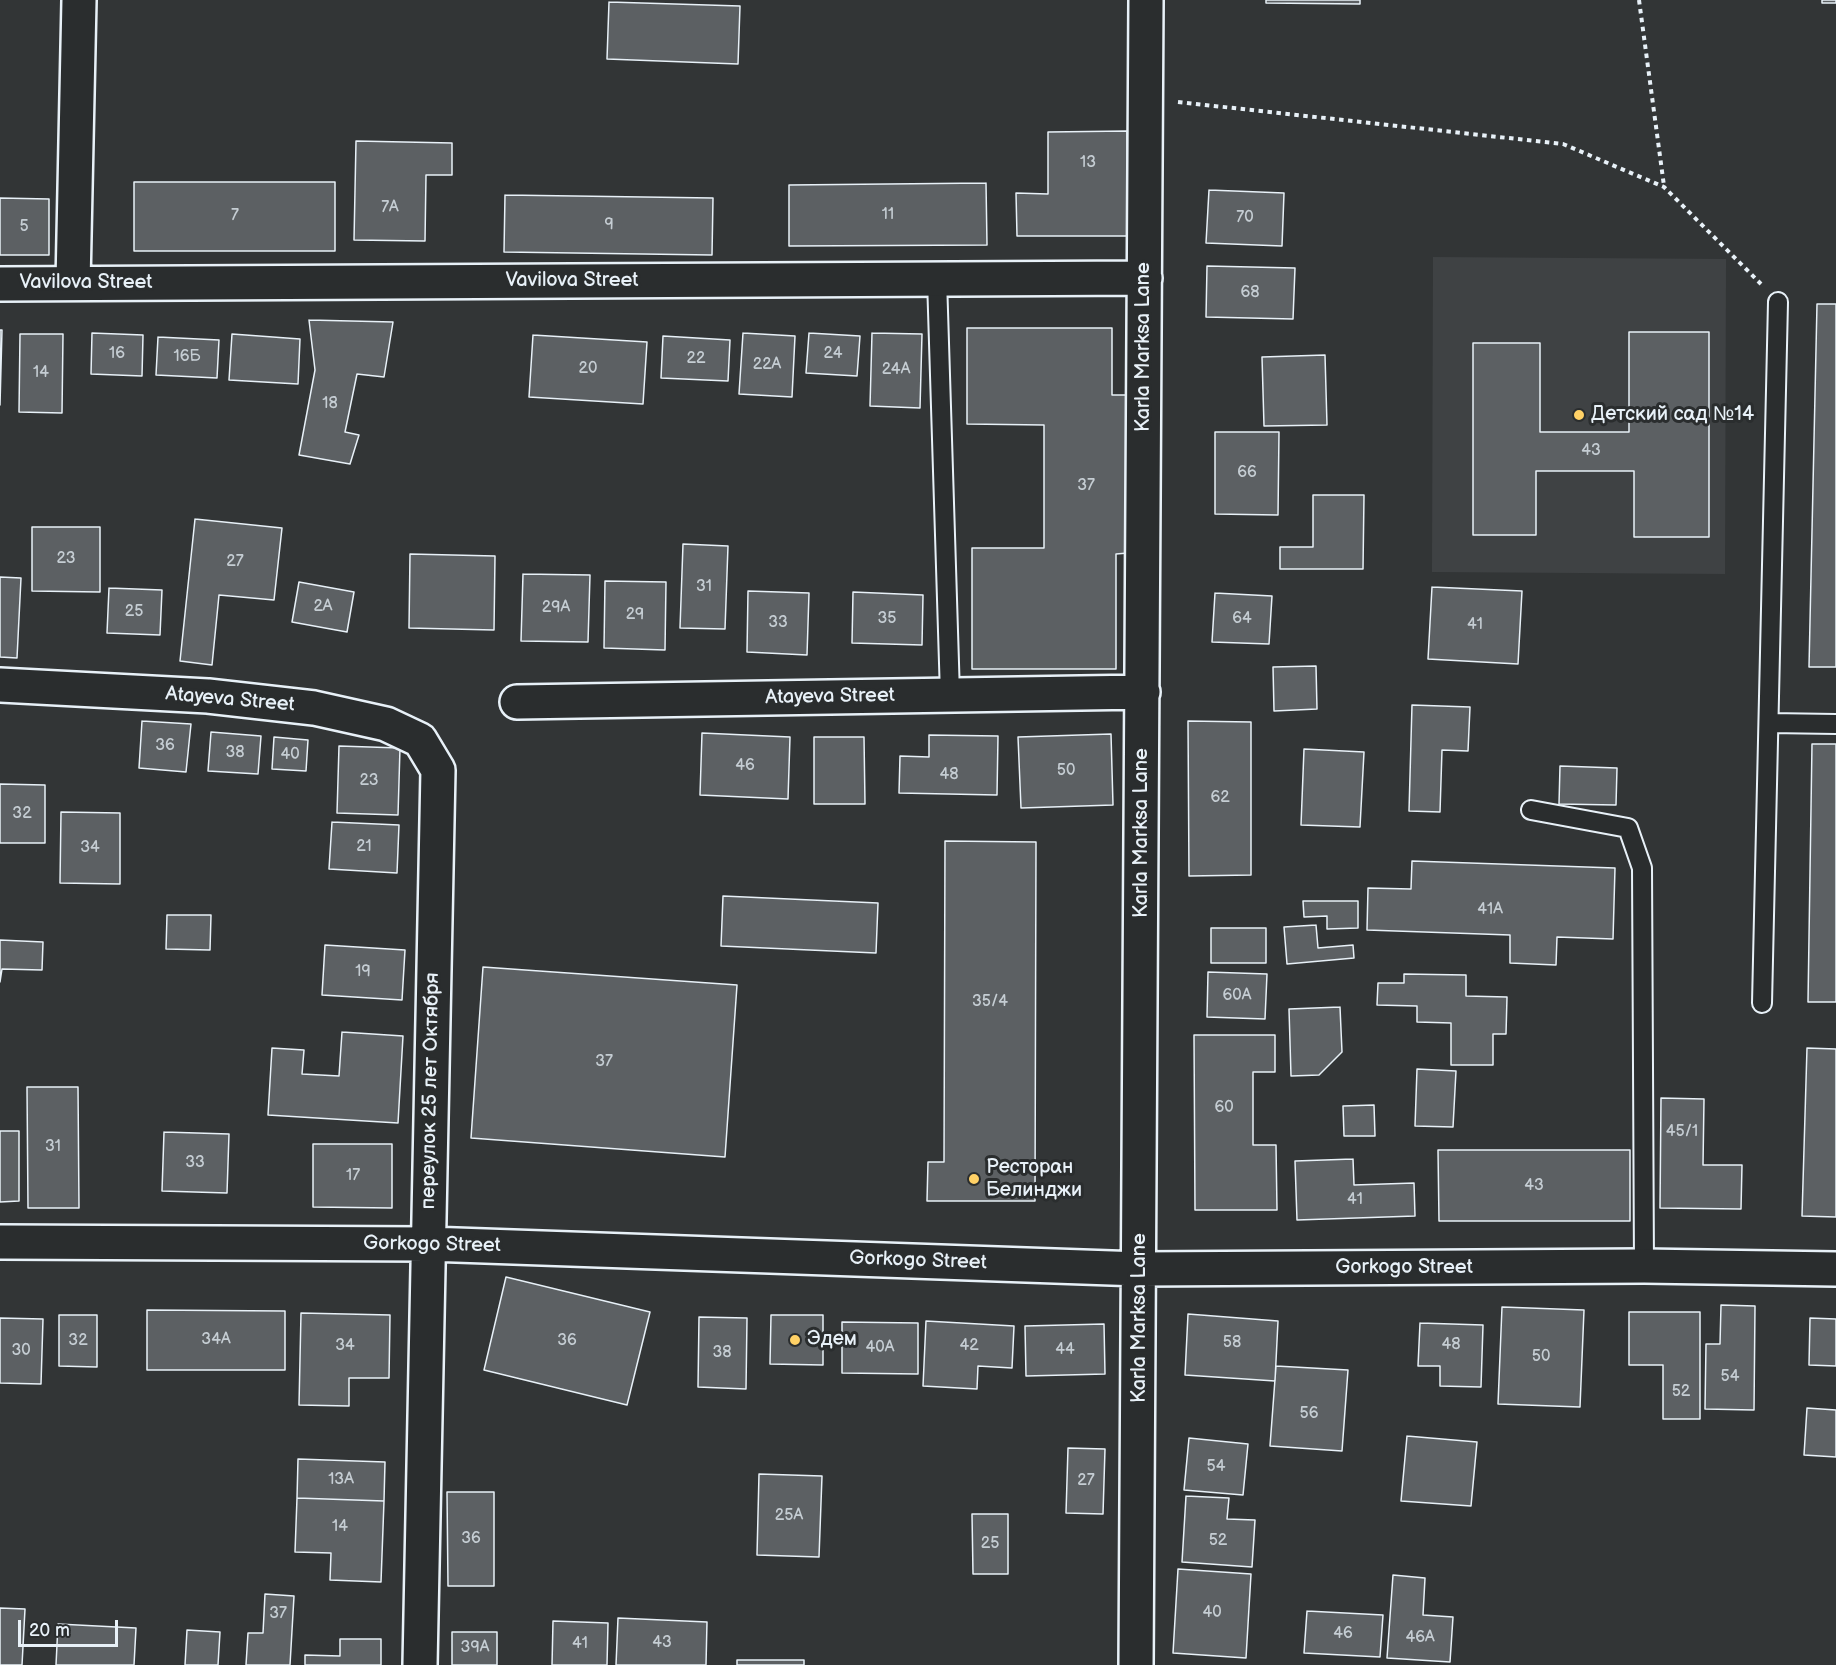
<!DOCTYPE html>
<html>
<head>
<meta charset="utf-8">
<style>
	body { margin:0 }
	#map { position:relative; width:1836px; height:1665px; overflow:hidden; background:#323536; font-family:"Balsamiq Sans",sans-serif }
	canvas { display:block }
	.scale { position:absolute; left:18px; top:1620px; width:100px; height:27px; box-sizing:border-box; border:3px solid #e8f1f8; border-top:0; padding-left:8px; font-size:18px; line-height:21px; white-space:nowrap; color:#e8f1f8; -webkit-text-stroke:4px #2a2d2e; paint-order:stroke }
</style>
</head>
<body>
<div id="map">
<canvas width="1836" height="1665"></canvas>
<div class="scale">20 m</div>
</div>
<script>
const context = document.querySelector('canvas').getContext('2d');
context.lineJoin = 'round';
function paint(path, color) { context.fillStyle = color; context.fill(path, 'evenodd'); }
const shape = rows => new Path2D(rows.map(r => 'M' + r).join(''));
function strokePath(path, color, width, dash) { context.strokeStyle = color; context.lineWidth = width; context.lineCap = dash ? 'butt' : 'round'; context.setLineDash(dash || []); context.stroke(path); }
function drawText(font, color, halo, rows, align = 'center') {
  context.font = font + ' "Balsamiq Sans",sans-serif'; context.lineWidth = 6; context.setLineDash([]); context.textBaseline = 'middle'; context.strokeStyle = halo; context.fillStyle = color; for (const [text, x, y, turn = 0] of rows) {
    context.save(); context.translate(x, y); context.rotate((+turn || 0) * Math.PI / 180); context.textAlign = isNaN(turn) ? turn : align; if (halo) context.strokeText(text, 0, 0); context.fillText(text, 0, 0); context.restore();
  }
}
paint(shape([
	[1433,257,1726,259,1725,574,1432,572]
]), '#3f4244');
const building = shape([
	[1266,0,1360,0,1360,4,1266,3,1266,0],
	[1822,0,1836,0,1836,3,1822,3,1822,0],
	[609,2,740,6,738,64,607,59,609,2],
	[1127,131,1128,236,1017,236,1016,193,1048,194,1048,132,1127,131],
	[356,141,452,143,452,175,426,175,425,241,354,240,356,141],
	[134,182,335,182,335,251,134,251,134,182],
	[986,183,987,245,789,246,789,185,986,183],
	[1209,190,1284,193,1282,246,1206,243,1209,190],
	[505,195,713,198,712,255,504,252,505,195],
	[0,198,49,199,49,255,0,255,0,198],
	[1207,266,1295,268,1293,319,1206,317,1207,266],
	[1817,304,1836,304,1836,667,1809,667,1817,304],
	[309,320,393,322,384,377,357,374,345,432,359,435,350,464,299,455,315,370,309,320],
	[967,328,1112,328,1112,395,1128,395,1128,553,1116,554,1116,669,972,669,972,548,1044,548,1044,425,967,424,967,328],
	[0,330,2,330,0,405,0,330],
	[1629,332,1709,332,1709,537,1634,537,1634,471,1536,471,1536,535,1473,535,1473,343,1540,343,1540,432,1629,432,1629,332],
	[92,333,143,335,142,376,91,374,92,333],
	[743,333,795,336,792,397,739,394,743,333],
	[809,333,860,336,857,376,806,373,809,333],
	[872,333,922,334,920,408,870,406,872,333],
	[20,334,63,334,62,413,19,412,20,334],
	[232,334,300,339,298,384,229,380,232,334],
	[533,335,647,342,643,404,529,397,533,335],
	[663,336,730,340,728,381,661,378,663,336],
	[158,337,219,340,217,378,156,375,158,337],
	[1325,355,1327,425,1264,426,1262,357,1325,355],
	[1215,432,1279,432,1278,515,1215,514,1215,432],
	[1313,495,1364,495,1363,569,1280,569,1280,547,1313,547,1313,495],
	[195,519,282,528,274,600,219,595,212,665,180,661,195,519],
	[32,527,100,527,100,592,32,591,32,527],
	[683,544,728,546,725,629,680,628,683,544],
	[410,554,495,556,494,630,409,628,410,554],
	[523,574,590,575,588,642,521,641,523,574],
	[0,577,21,578,17,658,0,657,0,577],
	[605,581,666,582,665,650,604,648,605,581],
	[299,582,354,592,347,632,292,622,299,582],
	[1432,587,1522,591,1518,664,1428,659,1432,587],
	[109,588,162,590,160,635,107,633,109,588],
	[748,591,809,593,807,655,747,652,748,591],
	[853,592,923,595,922,645,852,643,853,592],
	[1215,593,1272,596,1269,644,1212,642,1215,593],
	[1316,666,1317,709,1274,711,1273,667,1316,666],
	[1412,705,1470,707,1468,751,1442,750,1440,812,1409,811,1412,705],
	[142,721,191,724,186,772,139,768,142,721],
	[1188,721,1251,722,1251,875,1189,876,1188,721],
	[211,732,261,736,258,774,208,771,211,732],
	[702,733,790,737,788,799,700,795,702,733],
	[1111,734,1113,805,1021,808,1018,737,1111,734],
	[929,735,998,736,997,795,899,793,900,756,929,757,929,735],
	[274,737,308,740,306,771,272,769,274,737],
	[814,737,864,737,865,804,814,804,814,737],
	[1812,744,1836,744,1836,1002,1808,1002,1812,744],
	[339,746,400,748,398,815,337,813,339,746],
	[1304,749,1364,752,1360,827,1301,825,1304,749],
	[1560,766,1617,768,1616,805,1559,804,1560,766],
	[0,784,45,785,45,843,0,843,0,784],
	[61,812,120,813,120,884,60,883,61,812],
	[332,822,399,825,397,873,329,869,332,822],
	[945,841,1036,842,1035,1201,927,1201,928,1162,944,1162,945,841],
	[1412,861,1615,868,1613,939,1557,937,1556,965,1510,963,1510,935,1367,930,1368,888,1411,889,1412,861],
	[723,896,878,903,876,953,721,946,723,896],
	[1303,901,1358,901,1358,928,1327,929,1327,916,1304,917,1303,901],
	[167,915,211,915,210,950,166,949,167,915],
	[1316,925,1318,948,1353,945,1354,958,1287,964,1284,927,1316,925],
	[1211,928,1266,928,1266,963,1211,963,1211,928],
	[0,940,43,942,42,970,2,969,0,982,0,940],
	[325,945,405,950,402,1000,322,995,325,945],
	[483,967,737,985,725,1157,471,1138,483,967],
	[1208,972,1267,974,1265,1019,1207,1017,1208,972],
	[1404,974,1466,975,1466,996,1507,997,1506,1034,1493,1034,1493,1065,1451,1065,1451,1023,1417,1022,1417,1006,1377,1005,1378,983,1404,983,1404,974],
	[1340,1007,1342,1052,1319,1075,1291,1076,1289,1009,1340,1007],
	[342,1032,403,1036,398,1123,268,1115,272,1048,304,1050,302,1074,339,1076,342,1032],
	[1194,1035,1275,1035,1275,1072,1253,1072,1253,1145,1276,1145,1277,1210,1195,1210,1194,1035],
	[1807,1048,1836,1049,1836,1217,1802,1216,1807,1048],
	[1417,1069,1456,1071,1453,1127,1415,1126,1417,1069],
	[27,1087,78,1087,79,1208,28,1208,27,1087],
	[1661,1098,1704,1099,1703,1165,1742,1165,1741,1209,1660,1208,1661,1098],
	[1374,1105,1375,1136,1344,1136,1343,1106,1374,1105],
	[0,1131,19,1131,19,1201,0,1202,0,1131],
	[164,1132,229,1134,227,1193,162,1191,164,1132],
	[313,1144,392,1144,392,1208,313,1207,313,1144],
	[1438,1150,1630,1150,1630,1221,1439,1221,1438,1150],
	[1353,1159,1354,1185,1414,1183,1415,1216,1297,1220,1295,1161,1353,1159],
	[506,1277,650,1312,627,1405,484,1370,506,1277],
	[1721,1305,1755,1306,1754,1410,1705,1409,1706,1344,1720,1344,1721,1305],
	[1502,1307,1584,1310,1580,1407,1498,1404,1502,1307],
	[147,1310,285,1311,285,1370,147,1370,147,1310],
	[1629,1312,1700,1312,1700,1419,1663,1419,1663,1365,1629,1365,1629,1312],
	[301,1313,390,1315,389,1378,349,1378,349,1406,299,1405,301,1313],
	[1188,1314,1278,1321,1275,1381,1185,1375,1188,1314],
	[59,1315,97,1315,97,1367,59,1366,59,1315],
	[771,1315,823,1315,823,1365,770,1364,771,1315],
	[699,1317,747,1318,746,1389,698,1387,699,1317],
	[0,1318,43,1319,41,1384,0,1383,0,1318],
	[1810,1318,1836,1319,1836,1366,1809,1365,1810,1318],
	[926,1321,1014,1326,1012,1368,978,1366,977,1389,923,1386,926,1321],
	[842,1322,918,1323,918,1374,842,1373,842,1322],
	[1420,1323,1483,1325,1481,1387,1440,1386,1440,1366,1418,1366,1420,1323],
	[1104,1324,1105,1374,1026,1376,1025,1326,1104,1324],
	[1276,1366,1348,1370,1342,1451,1270,1446,1276,1366],
	[1807,1408,1836,1410,1836,1457,1804,1455,1807,1408],
	[1407,1436,1477,1442,1471,1506,1401,1501,1407,1436],
	[1189,1438,1248,1444,1243,1495,1184,1490,1189,1438],
	[1068,1448,1105,1449,1103,1514,1066,1513,1068,1448],
	[298,1459,385,1462,384,1501,297,1498,298,1459],
	[759,1474,822,1476,819,1557,757,1555,759,1474],
	[447,1492,494,1492,494,1586,448,1586,447,1492],
	[1186,1496,1229,1498,1227,1519,1255,1520,1252,1567,1182,1562,1186,1496],
	[297,1498,384,1501,381,1582,330,1580,331,1553,295,1552,297,1498],
	[972,1514,1008,1514,1008,1574,973,1574,972,1514],
	[1178,1569,1251,1574,1246,1658,1173,1653,1178,1569],
	[1393,1575,1425,1578,1423,1615,1453,1617,1450,1662,1387,1658,1393,1575],
	[265,1594,294,1596,290,1665,246,1665,248,1633,263,1633,265,1594],
	[0,1608,25,1609,22,1665,0,1665,0,1608],
	[1307,1611,1383,1615,1380,1657,1304,1653,1307,1611],
	[618,1618,707,1622,706,1665,616,1665,618,1618],
	[553,1621,608,1623,607,1665,552,1665,553,1621],
	[58,1624,136,1628,134,1665,56,1665,58,1624],
	[187,1630,220,1632,218,1665,185,1665,187,1630],
	[452,1632,497,1632,497,1665,452,1665,452,1632],
	[340,1639,381,1639,381,1665,305,1665,305,1655,340,1656,340,1639],
	[737,1660,804,1660,804,1665,737,1665,737,1660]
]);
paint(building, '#5c6063');
strokePath(building, '#e8f1f8', 1.5);
const service = shape([
	[937,279,950,695],
	[1770,723,1836,724],
	[1531,810,1628,828,1642,868,1644,1266],
	[1762,1003,1778,302]
]);
const minor = shape([
	[73,283,79,0],
	[0,284,1145,278],
	[0,685,208,696,314,708,386,724,420,740,438,770,420,1665],
	[517,702,1143,692],
	[0,1242,428,1244,1140,1269,1644,1266,1836,1269],
	[1136,1665,1146,0]
]);
strokePath(service, '#e8f1f8', 22);
strokePath(minor, '#e8f1f8', 38);
strokePath(shape([
	[1639,0,1664,186],
	[1178,102,1563,144,1664,187,1761,284]
]), '#e8f1f8', 4, [4.5, 4.5]);
strokePath(service, '#2a2d2e', 18);
strokePath(minor, '#2a2d2e', 33);
for (const [x, y, r, color] of [
	[1579,415,6,"#ffd166"],
	[974,1179,6,"#ffd166"],
	[795,1340,6,"#ffd166"]
]) { const dot = new Path2D(); dot.arc(x, y, r, 0, 2 * Math.PI); context.fillStyle = color; context.fill(dot); strokePath(dot, '#2a2d2e', 2); }
drawText('16px', '#c5cdd3', null, [
	["13",1088,163],
	["7А",390,208],
	["11",888,215],
	["7",235,216],
	["70",1245,218],
	["9",609,225],
	["5",24,227],
	["68",1250,293],
	["16",117,354],
	["24",833,354],
	["16Б",187,357],
	["22",696,359],
	["22А",767,365],
	["20",588,369],
	["24А",896,370],
	["14",41,373],
	["18",330,404],
	["43",1591,451],
	["66",1247,473],
	["37",1086,486],
	["23",66,559],
	["27",235,562],
	["31",704,587],
	["2А",323,607],
	["29А",556,608],
	["25",134,612],
	["29",635,615],
	["35",887,619],
	["64",1242,619],
	["33",778,623],
	["41",1475,625],
	["36",165,746],
	["38",235,753],
	["40",290,755],
	["46",745,766],
	["50",1066,771],
	["48",949,775],
	["23",369,781],
	["62",1220,798],
	["32",22,814],
	["21",364,847],
	["34",90,848],
	["41А",1490,910],
	["19",363,972],
	["60А",1237,996],
	["35/4",990,1002],
	["37",604,1062],
	["60",1224,1108],
	["45/1",1682,1132],
	["31",53,1147],
	["33",195,1163],
	["17",353,1176],
	["43",1534,1186],
	["41",1355,1200],
	["34А",216,1340],
	["32",78,1341],
	["36",567,1341],
	["58",1232,1343],
	["48",1451,1345],
	["34",345,1346],
	["42",969,1346],
	["40А",880,1348],
	["44",1065,1350],
	["30",21,1351],
	["38",722,1353],
	["50",1541,1357],
	["54",1730,1377],
	["52",1681,1392],
	["56",1309,1414],
	["54",1216,1467],
	["13А",341,1480],
	["27",1086,1481],
	["25А",789,1516],
	["14",340,1527],
	["36",471,1539],
	["52",1218,1541],
	["25",990,1544],
	["40",1212,1613],
	["37",278,1614],
	["46",1343,1634],
	["46А",1420,1638],
	["43",662,1643],
	["41",580,1644],
	["39А",475,1648]
]);
drawText('20px', '#e8f1f8', '#2a2d2e', [
	["Vavilova Street",572,281],
	["Vavilova Street",86,283],
	["Karla Marksa Lane",1144,347,-90],
	["Atayeva Street",830,697,-1],
	["Atayeva Street",230,700,5],
	["Karla Marksa Lane",1142,833,-90],
	["переулок 25 лет Октября",431,1091,-89],
	["Gorkogo Street",432,1245,1],
	["Gorkogo Street",918,1261,2],
	["Gorkogo Street",1404,1268],
	["Karla Marksa Lane",1140,1318,-90]
]);
drawText('20px', '#e8f1f8', '#2a2d2e', [
	["Детский сад №14",1591,415],
	["Ресторан",986,1168],
	["Белинджи",986,1191],
	["Эдем",807,1340]
], 'left');
</script>
</body>
</html>
